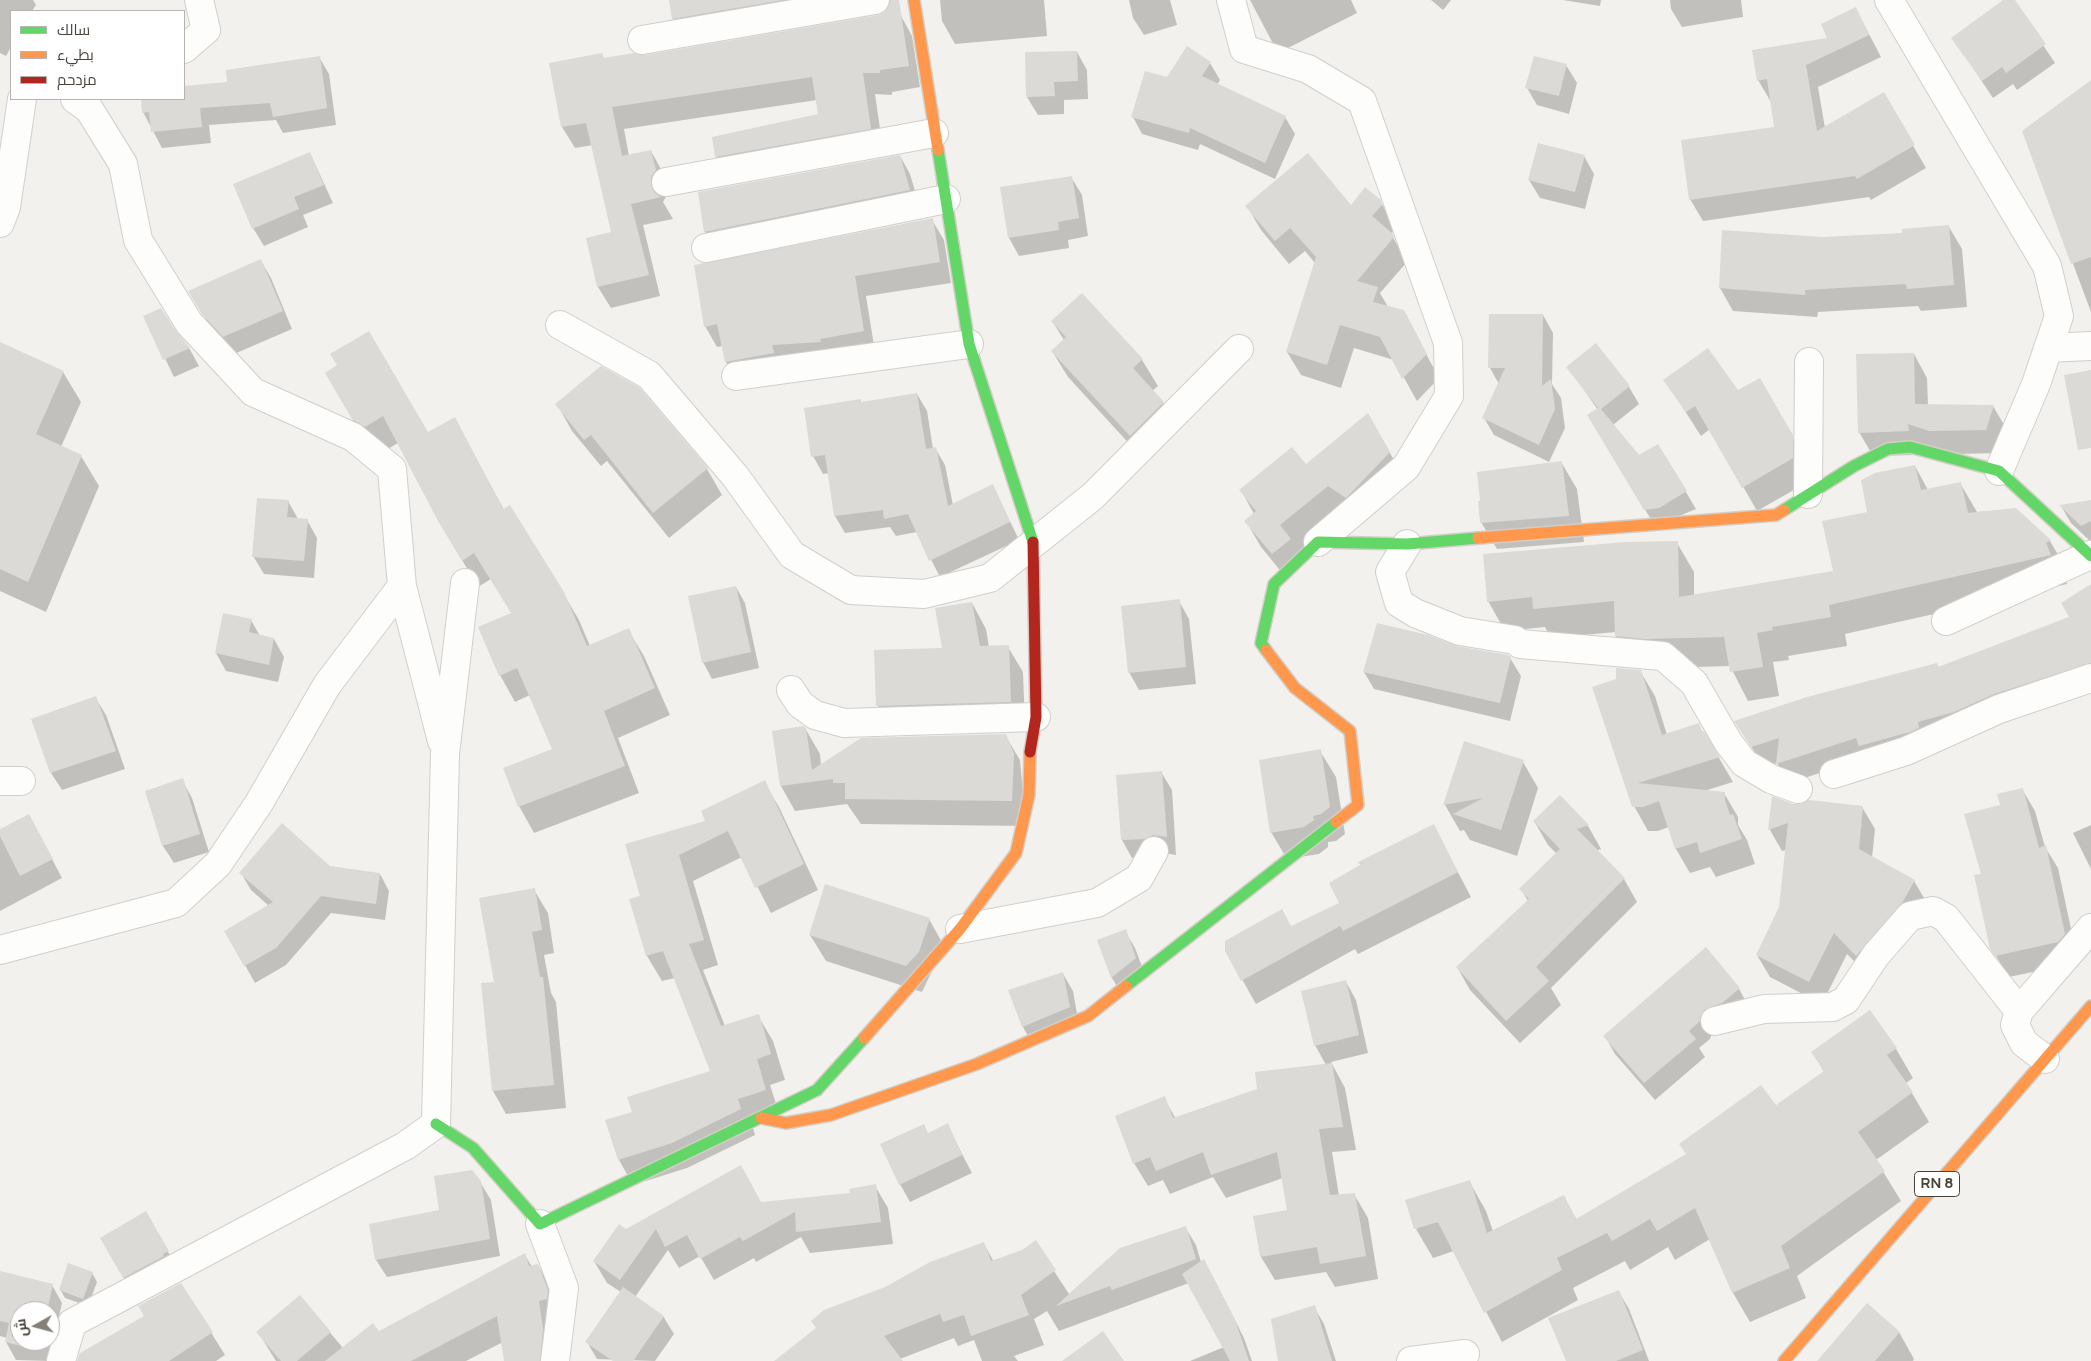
<!DOCTYPE html>
<html>
<head>
<meta charset="utf-8">
<style>
	body { margin:0 }
	#map { position:relative; width:2091px; height:1361px; overflow:hidden; background:#f3f1ed; font-family:Manrope,Cairo,sans-serif }
	canvas { display:block }
	.legend { position:absolute; left:10px; top:10px; width:175px; height:90px; box-sizing:border-box; background:#fff; border:1px solid #b6b4b0; margin:0; padding:6px 9px; list-style:none; font-size:15px; color:#494339 }
	.legend li { display:flex; align-items:center; gap:10px; height:25px }
	.legend b { width:25px; border:1px solid #b6b4b0 }
	.north { position:absolute; left:10px; top:1301px; width:50px; height:50px; box-sizing:border-box; background:#fff; border:1px solid #b6b4b0; border-radius:50%; rotate:263deg; font-size:14px; font-weight:700; line-height:20px; text-align:center; color:#494339 }
	.north::after { content:''; display:block; margin:auto; width:18px; height:22px; background:#848078; clip-path:polygon(50% 0,100% 100%,50% 72%,0 100%) }
</style>
</head>
<body>
<div id="map">
<canvas width="2091" height="1361"></canvas>
<ul class="legend">
<li><b style="height:6px;background:#63d668"></b>سالك</li>
<li><b style="height:6px;background:#ff974d"></b>بطيء</li>
<li><b style="height:6px;background:#b3261e"></b>مزدحم</li>
</ul>
<div class="north">ش</div>
</div>
<script>
const context = document.querySelector('canvas').getContext('2d');
context.lineJoin = 'round';
function paint(path, color) { context.fillStyle = color; context.fill(path, 'evenodd'); }
const shape = rows => new Path2D(rows.map(r => 'M' + r).join(''));
function strokePath(path, color, width, dash) { context.strokeStyle = color; context.lineWidth = width; context.lineCap = dash ? 'butt' : 'round'; context.setLineDash(dash || []); context.stroke(path); }
function drawText(font, color, halo, rows, align = 'center') {
  context.font = font + ' Manrope,sans-serif'; context.lineWidth = 4.5; context.setLineDash([]); context.textBaseline = 'middle'; context.strokeStyle = halo; context.fillStyle = color; for (const [text, x, y, turn = 0] of rows) {
    context.save(); context.translate(x, y); context.rotate((+turn || 0) * Math.PI / 180); context.textAlign = isNaN(turn) ? turn : align; if (halo) context.strokeText(text, 0, 0); context.fillText(text, 0, 0); context.restore();
  }
}
paint(shape([
	[0,0,33,0,36,5,32,11,11,11,11,47,6,56,0,53],
	[670,0,889,0,890,9,687,42,673,19],
	[940,0,1044,0,1047,36,955,44,942,21],
	[1129,0,1170,0,1177,25,1144,35,1133,18],
	[1250,0,1351,0,1357,13,1278,53],
	[1431,0,1451,0,1443,10],
	[1563,0,1601,0,1600,6],
	[1670,0,1741,0,1743,17,1682,27,1671,9],
	[1856,9,1881,57,1818,87,1825,128,1883,94,1926,168,1871,200,1869,197,1703,221,1690,199,1776,129,1771,102,1758,80,1829,39],
	[2021,12,2055,63,2017,90,2013,84,1993,98,1953,38],
	[900,14,912,36,920,87,892,92,892,95,875,94,883,150,729,178,716,157,820,115,817,100,624,129,629,156,651,151,663,173,668,193,663,202,673,219,643,225,660,296,611,308,598,287,612,233,593,145,575,148,562,127,602,54,604,59,645,57],
	[1077,52,1087,70,1088,99,1064,100,1064,114,1038,115,1027,97],
	[319,57,329,74,336,125,283,133,276,120,209,125,211,143,162,148,143,112,142,99,184,99,184,87,228,83],
	[1210,63,1220,80,1217,85,1285,117,1295,134,1275,179,1200,144,1198,150,1142,134,1133,117,1168,78],
	[1566,65,1577,83,1569,114,1537,105,1527,88],
	[2091,82,2091,312,2024,132],
	[310,153,333,203,303,215,308,227,264,246,253,228],
	[900,156,910,174,920,208,716,250,705,232,699,193],
	[1584,156,1594,174,1585,209,1540,198,1529,180],
	[1071,177,1082,195,1088,236,1068,240,1069,248,1019,256,1009,238],
	[1380,201,1394,225,1395,229,1391,234,1407,262,1380,293,1388,307,1403,311,1439,378,1417,401,1394,360,1354,348,1341,388,1301,375,1287,352,1315,263,1305,251,1289,264,1261,230,1247,206,1351,207],
	[932,220,944,240,951,283,866,296,875,352,738,382,726,362,723,346,717,347,705,326],
	[1949,227,1962,249,1967,307,1921,311,1918,306,1818,312,1817,317,1733,311,1720,288,1822,238,1904,234],
	[261,261,271,278,292,329,234,354,213,331,190,292],
	[1082,294,1142,360,1158,386,1152,391,1163,403,1179,429,1146,462,1068,377,1052,351,1064,340,1052,321],
	[1543,315,1553,333,1552,384,1561,398,1565,428,1549,462,1494,435,1484,418,1499,384,1490,368],
	[145,317,175,332,189,348,199,366,174,377],
	[0,343,63,372,81,402,61,447,81,456,99,486,46,612,0,591],
	[1596,345,1629,387,1639,404,1613,425,1639,457,1658,445,1696,509,1655,526,1599,433,1598,410,1568,367],
	[1914,354,1927,378,1928,405,1993,406,2007,430,1999,453,1873,456,1859,432],
	[326,373,427,433,455,419,504,510,563,593,579,620,590,646,628,630,644,656,670,715,618,738,639,793,534,833,519,806,553,750,530,695,515,702,500,675,512,614,491,579,478,587,455,548,398,443,381,453,368,446],
	[1759,379,1806,461,1806,483,1757,511,1710,429,1701,436,1665,380,1738,392],
	[917,394,927,411,933,449,935,448,945,465,953,505,993,486,1019,540,940,577,917,532,896,536,890,527,845,533,835,516,829,473,823,474,813,456,862,403],
	[557,404,707,469,722,495,669,538,607,461,601,466,572,431],
	[1383,441,1405,479,1361,524,1344,512,1288,580,1261,547,1246,521,1254,514,1241,490],
	[1561,462,1577,489,1584,542,1497,549,1481,522],
	[1915,466,1928,490,1960,483,1977,512,2016,509,2050,541,2067,570,2062,573,2067,584,1845,634,1847,646,1788,656,1789,660,1773,662,1779,696,1748,701,1730,666,1662,668,1633,665,1616,636,1616,632,1551,638,1545,627,1505,631,1488,601,1677,543,1694,572,1694,596,1834,572,1869,512],
	[288,501,298,519,307,520,317,538,314,578,264,574,253,556],
	[2091,502,2091,542,2071,523,2061,506],
	[736,587,745,603,759,668,712,679,703,662],
	[2091,590,2091,685,1789,783,1777,763,1764,767,1736,722,1937,664,1939,668,2070,617],
	[1179,601,1189,619,1196,684,1139,690,1129,672],
	[972,603,986,629,989,647,1008,647,1023,672,1025,727,892,731,878,706,876,651,943,649],
	[251,620,260,636,274,639,284,657,278,682,226,671,216,653],
	[1457,648,1510,658,1521,676,1510,721,1374,689,1364,672],
	[1640,671,1655,696,1667,735,1698,725,1719,758,1733,782,1704,791,1724,793,1738,817,1738,825,1747,840,1755,864,1716,877,1710,867,1690,873,1676,849,1669,827,1658,831,1648,831,1634,806],
	[95,697,106,715,125,769,62,790,51,773,32,720],
	[805,728,820,754,821,766,1005,735,1020,760,1026,826,861,824,847,804,795,811,781,786],
	[1465,742,1523,762,1538,788,1517,856,1470,840,1464,830,1460,831,1445,805],
	[1320,751,1336,777,1345,834,1336,841,1328,842,1328,847,1319,854,1287,859,1271,832],
	[1161,772,1172,790,1176,855,1164,853,1155,856,1132,858,1122,840,1117,776],
	[182,780,192,798,209,852,174,863,163,846,146,792],
	[764,782,779,807,818,890,771,913,742,857,693,881,718,965,703,970,725,1026,758,1016,773,1041,785,1080,770,1085,780,1116,752,1125,755,1135,687,1168,633,1185,619,1160,633,1113,712,1072,675,978,662,981,647,956,642,896,707,821],
	[2022,789,2035,811,2045,847,2058,868,2077,957,2071,964,2009,977,1991,948,1982,875,2002,806],
	[1560,796,1588,826,1601,849,1596,851,1624,879,1637,902,1551,988,1561,1005,1520,1043,1470,990,1457,967,1528,901,1521,889,1557,854,1548,845,1534,821],
	[1773,798,1793,805,1862,807,1875,829,1872,858,1914,881,1927,903,1870,977,1847,954,1822,1004,1770,977,1757,955,1781,908,1786,850,1782,851,1770,830],
	[1433,825,1471,897,1358,954,1355,949,1256,1004,1226,951,1291,927,1341,903,1361,866,1360,862],
	[2091,825,2091,869,2073,833],
	[0,831,39,834,62,878,0,911],
	[330,867,380,874,389,891,385,920,331,913,286,965,255,983,226,931,269,906,251,890,241,873],
	[534,890,548,913,554,953,544,955,551,993,556,1002,566,1108,506,1114,493,1091,495,983],
	[929,919,944,946,922,992,826,961,810,935],
	[1125,931,1135,948,1146,977,1122,995,1112,978,1098,941],
	[1706,949,1739,989,1749,1007,1714,1028,1710,1039,1699,1048,1705,1057,1655,1100,1615,1054,1605,1036],
	[1063,974,1073,991,1079,1025,1033,1045,1023,1027,1009,991],
	[1346,982,1356,1000,1368,1053,1331,1062,1345,1088,1356,1150,1332,1152,1339,1196,1354,1194,1368,1218,1378,1279,1335,1287,1326,1272,1275,1280,1261,1257,1254,1217,1289,1211,1283,1178,1226,1198,1213,1177,1170,1194,1163,1180,1148,1186,1134,1163,1164,1098,1176,1119,1326,1065,1315,1045],
	[1869,1011,1896,1049,1913,1078,1906,1083,1929,1122,1876,1160,1901,1201,1797,1276,1806,1298,1750,1322,1733,1293,1710,1239,1675,1260,1668,1247,1630,1270,1625,1261,1573,1288,1578,1300,1502,1342,1454,1251,1433,1258,1416,1229,1469,1181,1486,1211,1493,1231,1563,1196,1577,1220,1776,1107,1824,1072,1813,1052],
	[947,1125,972,1173,910,1202,900,1184,928,1134],
	[480,1182,491,1200,500,1256,387,1277,376,1260],
	[875,1186,888,1208,893,1244,810,1253,801,1237,756,1262,754,1258,714,1280,700,1256,679,1268,668,1250,635,1297,663,1316,674,1334,655,1361,597,1359,587,1342,621,1292,607,1283,594,1261,625,1231,761,1203,851,1195],
	[145,1213,178,1269,134,1295,101,1238],
	[1185,1227,1196,1245,1201,1262,1213,1277,1244,1338,1252,1361,1190,1361,1224,1347,1189,1283,1059,1331,1047,1311,1034,1319,1044,1345,1014,1356,1018,1361,982,1361,974,1340,958,1346,954,1338,900,1359,902,1361,776,1361,886,1288,984,1244,994,1262,1022,1251,1035,1242,1069,1294,1120,1249],
	[525,1255,532,1267,538,1265,550,1287,555,1361,506,1361,503,1342,466,1361,276,1361,258,1332,300,1297,343,1348,378,1333],
	[0,1273,52,1285,62,1303,49,1361,16,1360,6,1342,7,1338,0,1336],
	[20,1311,50,1311,50,1341,20,1341],
	[92,1273,97,1282,88,1306,65,1298,60,1289],
	[181,1284,225,1355,216,1361,89,1361,145,1317],
	[1619,1292,1629,1309,1649,1361,1568,1361],
	[1314,1307,1324,1324,1336,1361,1279,1361],
	[1899,1332,1914,1359,1913,1361,1819,1361]
]), '#0003');
paint(shape([
	[669,0,783,0,672,19],
	[890,0,899,0,909,66,880,70,880,73,863,73,871,129,715,157,712,137,818,114,812,77,612,107,622,156,651,150,656,170,651,177,651,185,654,192,661,197,631,204,649,275,597,287,586,238,611,232,586,123,561,127,549,63,602,53,603,58,634,53,645,55,878,15,885,12],
	[2003,0,2015,0,2046,44,2006,73,2002,67,1982,81,1951,38],
	[1856,7,1869,35,1806,65,1817,131,1884,92,1915,145,1857,179,1855,176,1689,200,1681,140,1774,127,1767,79,1757,81,1752,50,1827,38,1821,24],
	[1187,46,1211,62,1202,76,1286,116,1265,163,1190,128,1189,133,1131,117,1145,71,1167,77],
	[1077,51,1078,81,1054,82,1055,96,1026,97,1025,52],
	[320,56,327,108,273,117,270,103,200,108,202,127,151,132,149,112,142,113,141,99,184,99,184,86,227,82,226,70],
	[1534,56,1567,64,1559,96,1525,88],
	[2091,80,2091,257,2071,264,2022,131],
	[1538,143,1585,155,1575,192,1528,180],
	[310,152,324,185,294,197,299,209,252,229,233,184],
	[1308,153,1351,205,1365,187,1381,200,1382,205,1372,216,1392,233,1394,237,1357,281,1378,287,1373,302,1404,310,1427,354,1402,379,1380,337,1340,325,1327,365,1286,352,1316,257,1290,228,1275,241,1245,206],
	[900,155,910,190,704,232,698,192],
	[1072,176,1079,218,1058,222,1059,230,1008,238,1000,187],
	[933,218,940,262,855,276,864,331,820,339,821,342,772,345,774,353,725,362,717,324,704,327,694,265],
	[1949,225,1954,285,1907,289,1906,284,1805,290,1805,295,1719,288,1722,230,1822,237,1902,233,1902,229],
	[261,259,283,311,223,337,202,314,188,291],
	[1082,293,1143,359,1133,368,1164,402,1130,436,1051,351,1066,337,1051,321],
	[161,308,176,331,190,348,163,360,143,316],
	[1489,314,1543,314,1542,386,1551,379,1555,409,1539,445,1482,418,1505,368,1488,368],
	[369,331,428,432,455,417,503,509,510,505,564,592,587,646,629,628,655,688,604,711,625,766,518,807,503,768,552,749,517,668,499,676,478,627,511,613,474,553,462,561,438,521,383,416,365,427,352,419,325,373,337,365,330,354],
	[0,342,64,371,36,434,82,455,28,582,0,569],
	[1596,343,1630,386,1601,409,1639,455,1658,444,1687,491,1659,508,1644,510,1587,415,1598,408,1566,367],
	[1708,348,1738,390,1760,378,1793,435,1793,458,1742,488,1695,406,1686,412,1663,380],
	[1914,353,1915,404,1994,405,1986,430,1929,431,1908,424,1909,431,1858,433,1856,354],
	[601,366,639,387,708,468,653,513,591,435,584,440,555,404],
	[2091,370,2091,448,2078,450,2064,375],
	[917,393,926,449,936,447,948,506,993,484,1010,522,929,561,908,514,884,519,883,510,834,516,825,455,811,457,804,408,861,399,861,402],
	[1368,413,1390,452,1346,498,1328,486,1280,525,1291,539,1272,554,1244,521,1256,511,1239,490,1292,447,1306,464],
	[1562,461,1569,516,1480,523,1478,501,1480,501,1477,472],
	[1915,465,1921,490,1961,482,1968,513,2016,508,2051,540,2046,543,2051,555,1829,605,1831,617,1772,627,1773,630,1757,633,1763,667,1730,672,1724,637,1644,639,1615,636,1614,601,1533,609,1532,597,1487,602,1483,554,1626,542,1678,541,1679,597,1833,571,1822,521,1867,512,1861,480,1875,473],
	[257,498,289,500,287,517,308,519,304,561,252,557],
	[2091,500,2091,521,2081,526,2059,505],
	[2091,584,2091,663,1994,694,1954,712,1918,722,1919,728,1910,732,1859,746,1856,738,1776,764,1779,738,1751,747,1734,721,1807,697,1937,663,1938,667,2069,617,2061,603],
	[736,586,751,652,702,663,688,596],
	[1180,599,1186,667,1128,673,1121,606],
	[972,602,980,646,1009,645,1011,702,876,706,874,650,942,648,935,608],
	[223,613,252,619,249,632,274,638,269,665,215,653],
	[1377,623,1428,635,1457,646,1508,655,1511,657,1500,703,1363,672],
	[1616,668,1641,670,1662,735,1699,723,1702,732,1704,731,1720,757,1638,783,1725,792,1725,800,1730,815,1733,814,1742,839,1700,853,1697,842,1675,849,1659,801,1643,807,1632,807,1592,687,1616,679],
	[96,696,116,751,50,773,31,719],
	[803,726,806,728,812,770,861,738,1006,734,1014,754,1012,801,845,799,845,783,833,783,833,779,780,786,772,731],
	[1464,741,1524,760,1501,830,1453,814,1483,798,1443,805],
	[1321,749,1330,807,1321,814,1313,816,1314,820,1304,827,1270,833,1259,760],
	[1162,771,1167,837,1153,835,1145,839,1121,840,1116,775],
	[183,778,200,834,162,846,145,791],
	[765,780,804,864,755,888,728,831,679,855,704,940,689,944,721,1026,759,1014,771,1054,757,1059,766,1090,738,1099,741,1109,672,1143,618,1160,605,1120,632,1112,627,1097,710,1071,663,951,646,956,629,899,640,896,625,844,705,821,701,811],
	[2023,788,2039,848,2046,845,2065,934,2058,942,1995,956,1990,949,1974,875,1981,874,1964,814,2000,805,1997,794],
	[1560,795,1589,825,1577,829,1625,878,1536,967,1549,981,1506,1021,1456,967,1529,899,1519,889,1560,849,1533,821],
	[1772,796,1793,804,1801,804,1809,800,1863,806,1859,849,1915,880,1902,903,1856,956,1834,933,1809,982,1756,955,1779,907,1788,823,1768,830],
	[29,814,53,859,20,876,0,836,0,829],
	[282,823,330,866,380,873,376,904,321,896,276,948,244,966,224,931,273,902,239,873],
	[1434,824,1458,872,1343,931,1340,926,1241,981,1225,951,1225,941,1282,909,1291,926,1339,903,1329,883,1363,863,1359,864,1358,862],
	[825,884,930,918,919,952,906,966,809,935],
	[535,888,542,930,532,932,540,977,543,977,554,1085,492,1091,481,983,494,982,479,898],
	[1126,929,1136,958,1111,978,1097,940],
	[1706,947,1740,988,1722,1003,1704,1010,1700,1021,1689,1031,1696,1039,1644,1083,1603,1036],
	[1063,972,1070,1007,1022,1027,1008,990],
	[1346,980,1359,1035,1314,1046,1301,991],
	[1870,1010,1897,1048,1887,1055,1913,1092,1858,1132,1885,1171,1781,1246,1790,1268,1732,1293,1695,1208,1657,1231,1650,1219,1612,1241,1607,1233,1557,1258,1562,1270,1484,1313,1438,1222,1414,1229,1405,1200,1470,1180,1487,1233,1564,1195,1576,1219,1686,1154,1679,1144,1761,1085,1776,1105,1824,1071,1811,1052],
	[1332,1063,1343,1127,1319,1129,1330,1195,1355,1193,1366,1256,1320,1264,1317,1247,1260,1257,1253,1216,1287,1210,1277,1152,1211,1175,1203,1152,1156,1171,1150,1157,1133,1164,1115,1116,1165,1096,1173,1118,1257,1089,1255,1072],
	[948,1123,962,1155,899,1185,880,1144,924,1124,928,1133],
	[741,1165,761,1202,850,1193,849,1189,876,1184,881,1222,796,1232,795,1212,743,1241,740,1237,700,1259,687,1235,665,1247,656,1229,620,1280,593,1261,619,1224,626,1229],
	[472,1170,481,1181,490,1239,375,1260,369,1224,439,1210,434,1176],
	[146,1211,169,1251,163,1254,164,1256,123,1278,100,1238],
	[1186,1226,1196,1259,1112,1290,1110,1286,1056,1306,1120,1248],
	[1036,1240,1056,1270,1021,1295,1029,1315,971,1336,964,1315,943,1322,940,1314,884,1336,903,1361,774,1361,816,1328,811,1321,824,1310,885,1287,930,1262,984,1242,991,1261,1022,1250],
	[525,1253,529,1266,538,1264,548,1290,547,1299,539,1301,543,1329,540,1361,504,1361,497,1316,411,1361,325,1361,373,1323,379,1331],
	[1204,1259,1235,1320,1249,1361,1230,1361,1182,1274],
	[68,1263,93,1272,83,1299,59,1290],
	[0,1271,53,1284,47,1311,20,1311,20,1341,40,1341,37,1350,5,1342,9,1323,0,1321],
	[181,1283,213,1332,169,1361,77,1361,80,1353,144,1316,138,1306],
	[623,1287,664,1316,633,1361,613,1361,585,1342],
	[1619,1290,1643,1350,1616,1361,1566,1361,1548,1318],
	[300,1295,331,1332,297,1361,281,1361,256,1332],
	[1867,1303,1900,1332,1875,1361,1817,1361],
	[1315,1305,1332,1361,1278,1361,1271,1319],
	[1103,1331,1124,1361,1062,1361]
]), '#dcdad6');
const street = shape([
	[1231,0,1244,49,1308,69,1362,101,1448,343,1449,396,1406,467,1318,542],
	[1889,0,2047,266,2059,316,2036,384,1999,471],
	[642,40,875,0],
	[184,49,206,30,199,0],
	[75,99,89,109,123,164,138,240,189,323,253,392,353,437,392,469,402,586,442,741],
	[666,182,934,133],
	[0,223,6,207,22,99],
	[706,248,946,199],
	[560,325,649,375,735,476,792,555,851,590,924,594,990,578,1093,496,1239,349],
	[2048,348,2091,346],
	[736,376,969,344],
	[1808,494,1809,362],
	[1407,544,1390,572,1399,603,1415,613,1460,631,1515,640,1520,644,1663,656,1694,683,1728,742,1744,763,1771,779,1798,789],
	[1946,621,2090,555],
	[791,690,800,704,815,715,844,723,1036,717],
	[1834,774,1906,751,1999,709,2091,678],
	[0,781,21,781],
	[960,929,1097,903,1139,878,1154,851],
	[0,950,176,903,218,864,259,803,327,685,402,586],
	[1715,1021,1764,1009,1833,1007,1846,1000,1876,955,1910,916,1933,911,1946,918,2019,1011],
	[2045,1059,2024,1043,2015,1025,2019,1011,2091,928],
	[540,1224,564,1288,555,1361],
	[61,1361,72,1323,405,1146,436,1124,445,754,465,583],
	[1411,1361,1465,1354]
]);
const fast = shape([
	[938,150,969,344,1033,542],
	[1784,510,1854,466,1888,449,1910,447,1999,471,2091,556],
	[1266,650,1261,643,1274,584,1318,542,1407,544,1478,538],
	[1126,986,1336,822],
	[436,1124,473,1148,540,1224,817,1090,864,1038]
]);
const slow = shape([
	[914,0,938,150],
	[1478,538,1776,515,1784,510],
	[1266,650,1295,688,1350,731,1358,805,1336,822],
	[864,1038,960,929,1016,853,1029,795,1030,752],
	[761,1118,786,1123,831,1115,977,1064,1088,1016,1126,986],
	[1784,1361,2091,1006]
]);
const jam = shape([
	[1030,752,1036,717,1033,542]
]);
strokePath(street, '#d1cfcb', 30);
strokePath(fast, '#d2cec5', 14);
strokePath(slow, '#d2cec5', 14);
strokePath(jam, '#d2cec5', 14);
strokePath(street, '#fdfdfc', 28);
strokePath(fast, '#63d668', 11);
strokePath(slow, '#ff974d', 11);
strokePath(jam, '#b3261e', 11);
for (const [x, y, w] of [
	[1937,1184,45]
]) { const box = new Path2D(); box.roundRect(x - w / 2, y - 12.5, w, 25, 4); context.fillStyle = '#fff'; context.fill(box); strokePath(box, '#494339', 1); }
drawText('bold 15px', '#494339', null, [
	["RN 8",1937,1184]
]);
</script>
</body>
</html>
